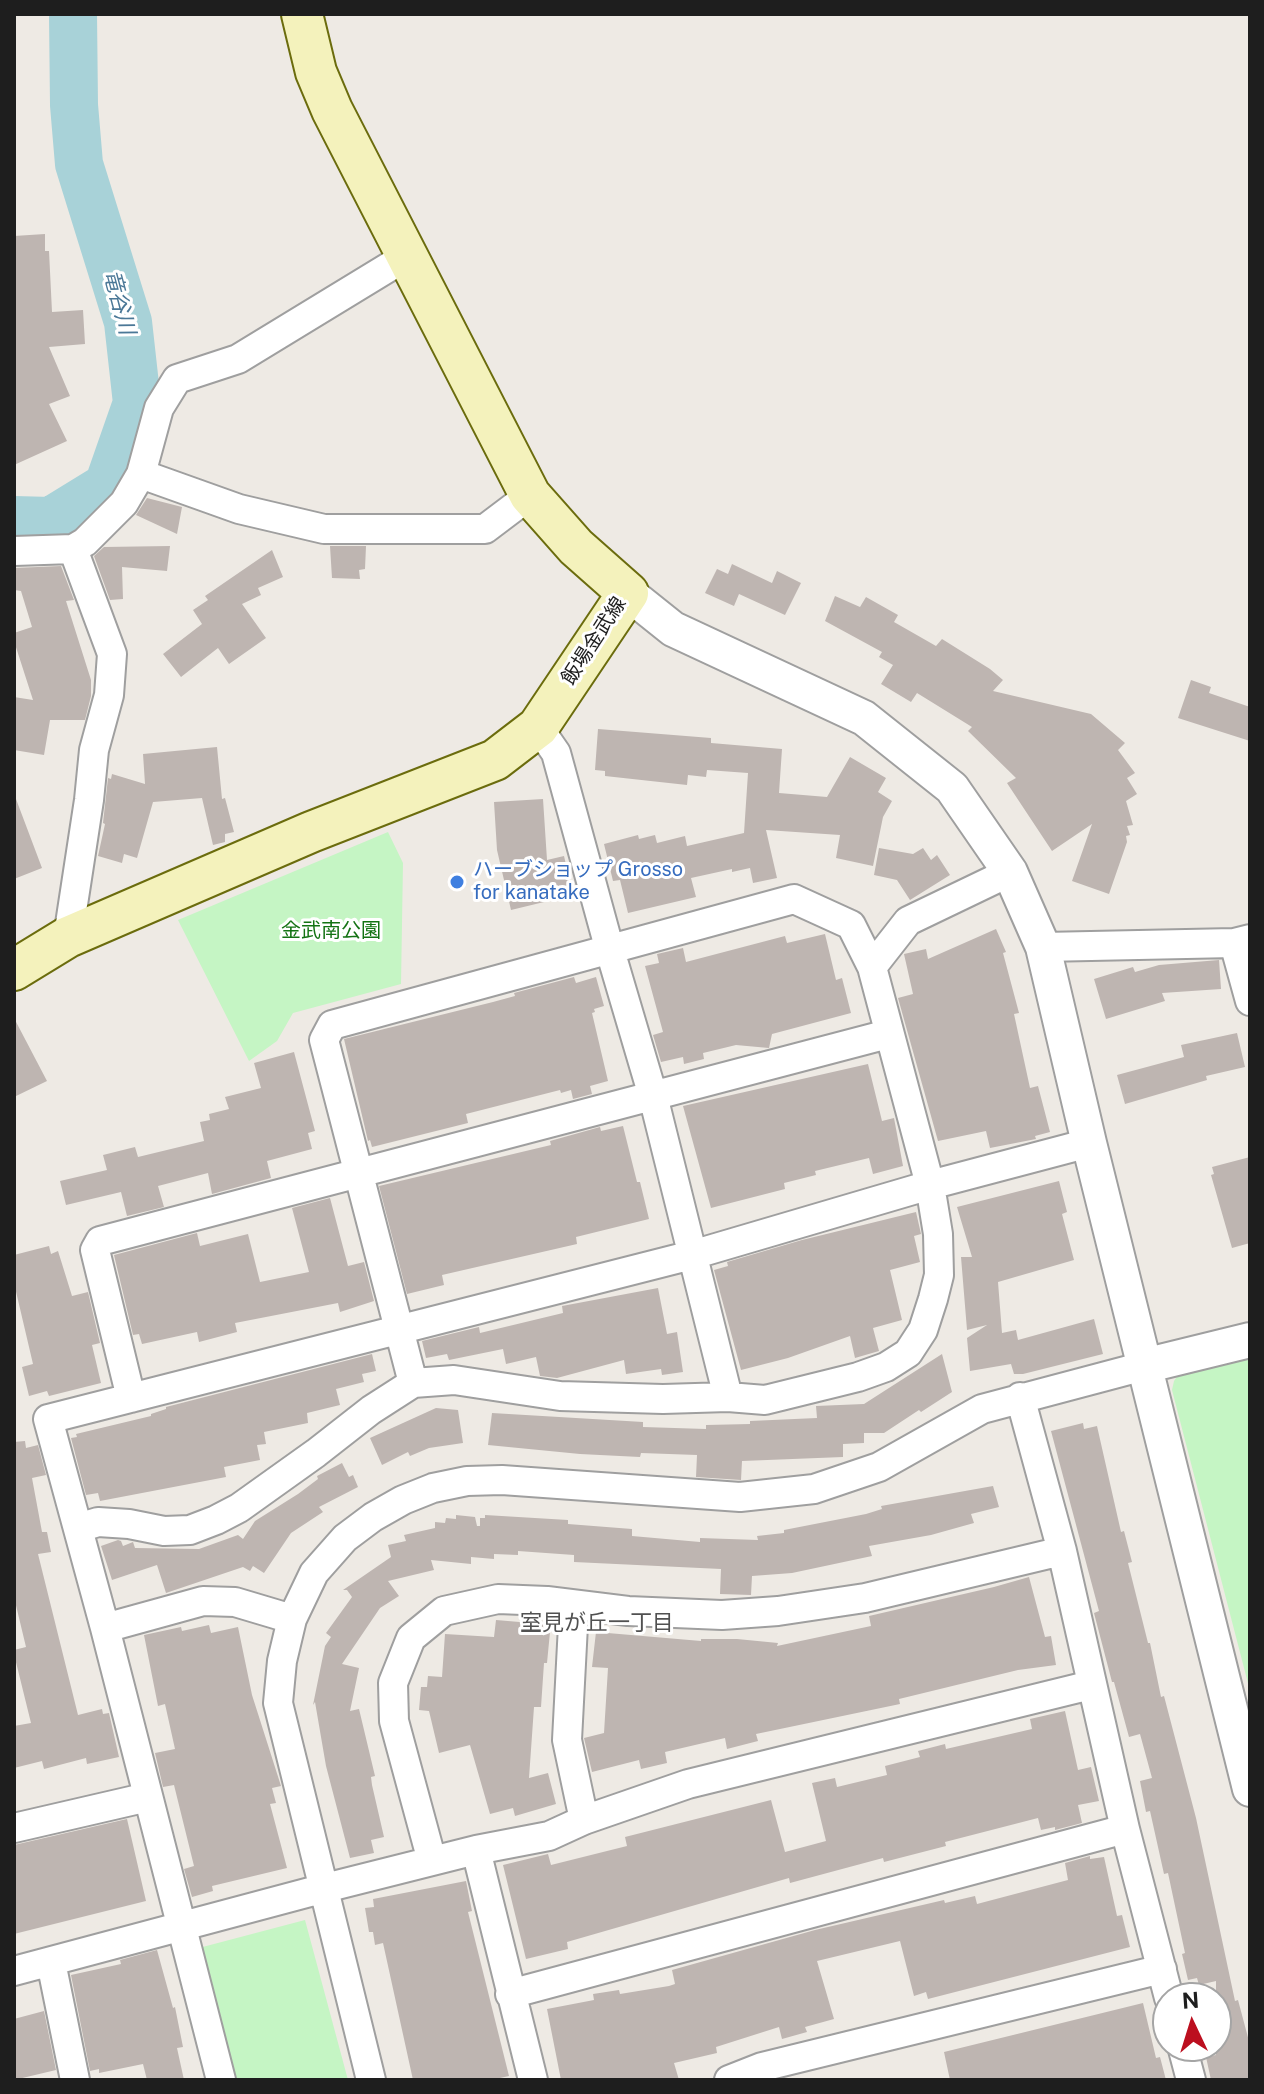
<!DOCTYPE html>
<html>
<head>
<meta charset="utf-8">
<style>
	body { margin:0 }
	#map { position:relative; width:1264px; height:2094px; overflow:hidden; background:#eeeae4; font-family:"Public Sans",sans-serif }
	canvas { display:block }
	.frame { position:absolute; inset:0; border:16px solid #1e1e1e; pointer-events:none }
	.north { position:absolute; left:1152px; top:1982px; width:80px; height:80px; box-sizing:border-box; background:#fff; border:2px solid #a5a5a5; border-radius:50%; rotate:356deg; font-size:22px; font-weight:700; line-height:32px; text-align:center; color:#1e1e1e }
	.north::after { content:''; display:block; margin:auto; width:28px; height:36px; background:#bc0f1f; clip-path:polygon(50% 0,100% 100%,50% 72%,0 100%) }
</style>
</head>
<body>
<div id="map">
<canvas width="1264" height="2094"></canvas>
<div class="frame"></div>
<div class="north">N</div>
</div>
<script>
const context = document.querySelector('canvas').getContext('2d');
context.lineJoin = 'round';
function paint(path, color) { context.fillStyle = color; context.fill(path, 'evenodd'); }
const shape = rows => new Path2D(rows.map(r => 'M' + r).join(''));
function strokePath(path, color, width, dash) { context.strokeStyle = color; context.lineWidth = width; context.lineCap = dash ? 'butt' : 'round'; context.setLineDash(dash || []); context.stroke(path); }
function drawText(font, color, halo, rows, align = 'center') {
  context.font = font + ' "Public Sans","Noto Sans JP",sans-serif'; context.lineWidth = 6; context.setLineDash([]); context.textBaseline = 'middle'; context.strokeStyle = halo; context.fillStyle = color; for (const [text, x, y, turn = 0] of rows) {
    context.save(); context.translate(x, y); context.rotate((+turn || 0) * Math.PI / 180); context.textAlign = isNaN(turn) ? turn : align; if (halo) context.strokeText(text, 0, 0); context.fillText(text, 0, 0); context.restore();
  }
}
paint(shape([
	[388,832,403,863,401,984,293,1013,277,1041,249,1061,178,920],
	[1250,1352,1250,1691,1172,1390,1174,1381,1180,1372],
	[305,1920,348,2080,231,2080,195,1949]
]), '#c5f5c4');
strokePath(shape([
	[14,520,51,521,108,486,137,403,128,322,79,164,74,105,73,14]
]), '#a8d2d8', 48);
paint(shape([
	[45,234,45,251,49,251,52,312,83,310,85,344,49,347,70,396,49,404,67,441,14,465,14,236],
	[147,498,182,507,177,534,136,515],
	[170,546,167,571,122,567,123,599,110,600,94,556,104,547],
	[330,546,366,546,365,569,359,570,360,579,332,578],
	[272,550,283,577,258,588,261,595,242,604,266,638,229,664,218,648,181,677,163,654,202,624,193,610,208,600,205,596],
	[732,564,772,583,777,571,801,583,785,615,739,594,734,606,705,593,717,569,728,574],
	[61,566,74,600,66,601,91,680,91,696,85,720,50,720,44,755,14,750,14,697,33,700,14,641,14,633,32,627,21,591,14,590,14,568],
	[835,596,860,607,866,597,898,615,894,622,936,646,942,639,990,669,1003,680,993,691,1091,714,1125,743,1118,750,1135,773,1127,778,1137,794,1126,801,1133,825,1127,826,1130,835,1126,836,1127,842,1109,894,1072,881,1092,824,1052,851,1007,783,1016,778,968,731,972,727,917,693,911,702,881,684,893,665,879,657,882,652,825,621],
	[1191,680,1211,687,1209,693,1250,707,1250,741,1178,718],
	[598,729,711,738,711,743,782,749,779,793,827,797,850,757,886,778,878,792,892,801,883,817,873,866,836,858,840,835,766,830,777,878,753,883,750,868,732,872,732,869,691,878,696,897,628,913,620,880,613,881,604,844,638,835,639,839,655,835,657,843,685,836,687,846,744,833,748,773,707,770,706,777,688,775,687,785,605,776,605,771,595,770],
	[217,747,222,799,225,798,234,832,225,834,225,842,213,845,202,798,153,802,137,858,124,854,122,863,98,856,105,824,103,823,108,778,111,779,112,774,145,784,143,754],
	[14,799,16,799,42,868,14,879],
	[543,799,547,860,564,856,573,895,511,910,497,850,494,802],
	[879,848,913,854,923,848,931,860,937,855,950,875,910,900,897,880,874,875],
	[996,929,1006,952,1003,953,1019,1013,1014,1014,1030,1088,1038,1086,1050,1132,1035,1136,1036,1139,990,1148,986,1131,938,1141,898,998,913,994,904,954,926,949,928,959],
	[825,934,836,980,842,978,851,1013,772,1034,769,1048,736,1045,703,1053,704,1059,684,1064,683,1057,661,1062,653,1035,663,1032,645,966,659,963,657,954,683,948,686,962,785,936,787,943],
	[1219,960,1221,989,1162,993,1165,1001,1106,1019,1094,979,1133,967,1135,972,1159,965],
	[574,977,576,983,596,977,604,1006,594,1009,595,1012,592,1013,608,1081,590,1086,592,1094,573,1099,571,1090,561,1093,560,1090,466,1114,468,1123,372,1147,370,1140,368,1141,344,1039,493,1002,515,996,514,993],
	[14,1018,47,1081,14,1097],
	[1237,1033,1245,1067,1206,1076,1207,1080,1125,1104,1117,1075,1184,1057,1181,1045],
	[294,1052,315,1131,308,1133,312,1149,267,1161,271,1178,212,1194,208,1173,158,1186,164,1207,127,1216,121,1192,66,1205,60,1181,107,1170,103,1155,135,1147,138,1157,204,1141,200,1122,210,1120,209,1114,229,1109,225,1097,261,1088,254,1063],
	[868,1064,882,1121,894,1118,903,1166,873,1174,869,1158,815,1171,816,1175,784,1183,785,1189,711,1208,683,1106],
	[623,1126,637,1182,640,1182,649,1219,576,1237,577,1244,442,1275,444,1285,407,1294,379,1186,551,1145,550,1141,600,1127,601,1131],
	[1250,1157,1250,1243,1232,1248,1211,1175,1214,1174,1212,1167],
	[1059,1181,1067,1212,1062,1214,1074,1260,998,1282,1002,1333,1016,1330,1018,1340,1094,1319,1103,1354,1023,1374,1014,1374,1011,1364,970,1371,967,1338,987,1325,967,1330,961,1257,972,1257,957,1207],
	[330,1198,348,1266,364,1262,374,1301,340,1312,338,1303,235,1323,237,1332,199,1342,197,1332,142,1344,139,1334,133,1335,114,1255,197,1233,200,1246,248,1234,260,1282,309,1272,292,1208],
	[916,1212,921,1234,914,1236,920,1262,890,1270,902,1320,873,1328,879,1351,855,1358,850,1336,788,1358,741,1370,714,1270,728,1266,727,1262,802,1240],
	[49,1246,51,1254,58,1251,72,1296,88,1292,100,1343,92,1345,101,1383,49,1396,47,1391,29,1396,22,1367,33,1364,14,1283,14,1255],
	[658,1288,667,1334,677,1332,683,1372,662,1375,661,1369,626,1374,624,1360,557,1378,540,1376,536,1357,506,1364,503,1349,449,1360,447,1354,426,1358,422,1341,479,1327,480,1333,563,1313,562,1306],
	[372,1354,376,1371,362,1374,364,1382,336,1389,340,1405,307,1413,308,1423,264,1432,266,1444,257,1445,260,1460,224,1467,226,1477,100,1501,98,1493,86,1495,71,1438,77,1437,76,1434,151,1416,151,1414,166,1409,166,1407],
	[942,1354,952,1392,921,1412,919,1410,884,1433,864,1433,864,1443,843,1444,843,1457,742,1461,741,1480,696,1477,697,1455,641,1453,640,1457,580,1454,488,1445,492,1413,643,1422,643,1427,706,1429,706,1425,750,1424,750,1421,817,1418,816,1406,864,1404],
	[436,1408,458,1410,463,1443,429,1448,410,1456,408,1452,382,1465,370,1438],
	[1083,1423,1084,1429,1097,1426,1121,1532,1124,1531,1132,1562,1128,1563,1148,1643,1150,1643,1161,1697,1164,1696,1196,1818,1235,2001,1238,2000,1250,2045,1250,2080,1211,2080,1206,2057,1216,2055,1216,1981,1199,1985,1197,1978,1188,1980,1182,1954,1185,1953,1168,1873,1164,1874,1150,1811,1146,1812,1140,1781,1152,1778,1140,1734,1129,1737,1114,1682,1112,1682,1094,1613,1099,1611,1051,1431],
	[25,1441,26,1448,38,1445,46,1475,32,1478,42,1532,47,1532,51,1552,38,1554,78,1715,102,1709,103,1714,109,1713,119,1757,87,1764,86,1758,44,1769,42,1761,14,1768,14,1726,31,1723,14,1654,14,1650,26,1647,14,1597,14,1442],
	[342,1463,349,1477,353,1475,358,1487,319,1507,323,1512,291,1533,264,1573,253,1566,250,1571,243,1567,166,1593,157,1565,112,1580,101,1546,118,1540,121,1541,123,1546,133,1542,135,1548,199,1549,238,1535,243,1539,255,1521,298,1494,318,1479,317,1476],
	[993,1486,999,1507,971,1514,974,1523,931,1535,869,1546,872,1556,792,1573,752,1576,751,1595,720,1594,721,1569,574,1562,574,1555,518,1551,518,1555,494,1554,494,1559,471,1557,471,1564,431,1560,434,1570,388,1581,399,1596,380,1608,342,1664,359,1668,350,1711,359,1709,375,1776,371,1777,372,1785,384,1837,371,1840,374,1853,350,1858,326,1766,315,1702,313,1705,325,1646,331,1637,326,1633,352,1597,347,1590,343,1590,391,1557,388,1545,406,1541,404,1535,435,1528,435,1522,445,1523,446,1518,456,1519,456,1515,475,1517,477,1526,480,1526,480,1518,485,1518,485,1515,568,1520,568,1524,632,1529,632,1536,700,1542,700,1538,758,1540,757,1536,784,1533,784,1530,866,1514,882,1509,881,1506],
	[1029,1577,1045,1637,1051,1636,1056,1665,1018,1670,899,1699,900,1704,756,1734,758,1741,727,1749,725,1738,665,1752,667,1763,641,1769,639,1760,592,1772,584,1738,604,1733,608,1668,592,1667,596,1632,701,1641,701,1639,737,1639,778,1643,777,1646,871,1626,869,1616,994,1587],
	[496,1620,543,1624,543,1631,550,1632,547,1663,544,1663,541,1707,534,1707,529,1778,548,1773,556,1804,515,1816,513,1808,490,1814,470,1745,439,1753,429,1711,419,1710,421,1687,427,1687,428,1676,442,1677,445,1634,494,1637],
	[209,1625,211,1633,238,1627,252,1695,281,1786,272,1788,276,1803,270,1804,287,1868,212,1886,213,1891,192,1897,184,1869,194,1866,174,1785,163,1787,155,1753,175,1749,165,1704,158,1706,144,1635,181,1627,182,1631],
	[1065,1711,1078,1770,1091,1767,1099,1801,1078,1805,1082,1823,1055,1830,1055,1827,1041,1830,1038,1818,945,1842,946,1846,884,1862,883,1858,790,1883,789,1878,567,1942,568,1949,526,1959,503,1865,548,1854,551,1865,627,1846,625,1837,771,1800,785,1852,826,1841,812,1783,835,1778,837,1787,887,1775,885,1766,920,1757,918,1751,945,1744,946,1749,1032,1729,1030,1719],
	[127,1819,146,1901,14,1934,14,1845],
	[1090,1856,1090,1859,1104,1857,1117,1916,1122,1915,1130,1947,928,1999,926,1992,914,1996,900,1941,817,1961,834,2019,805,2027,807,2032,782,2039,779,2027,716,2047,717,2053,674,2063,679,2080,561,2080,547,2009,594,2000,593,1994,619,1990,620,1994,669,1986,675,1984,672,1970,815,1930,944,1900,945,1903,975,1896,977,1904,1068,1880,1065,1863],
	[466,1881,472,1911,468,1912,509,2076,491,2080,413,2080,383,1943,375,1945,373,1932,369,1932,365,1908,374,1907,373,1899],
	[157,1950,173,2008,175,2007,183,2047,177,2048,184,2080,147,2080,143,2064,99,2073,99,2069,90,2071,71,1975,121,1964,120,1960],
	[1143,2003,1156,2058,1160,2057,1166,2080,950,2080,944,2052],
	[44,2011,56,2070,14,2080,14,2019]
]), '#beb5b1');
const minor = shape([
	[141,474,239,509,324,529,485,529,530,495],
	[14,551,73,549,85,542,124,503,141,474,159,408,177,379,238,359,407,256],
	[538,727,556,753,609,947,653,1096,728,1397],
	[68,937,89,800,94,750,109,695,112,654,73,549],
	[1234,943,1250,1001],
	[1043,947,1234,943,1250,939],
	[872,967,908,921,1010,872],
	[1020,1397,1062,1551,1125,1829,1169,1998],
	[131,1398,95,1250,100,1241,888,1034],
	[78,1528,98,1522,129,1524,164,1531,190,1530,216,1520,239,1508,316,1453,371,1410,413,1383,454,1380,560,1396,663,1399,728,1397,765,1400,858,1377,886,1367,908,1353,923,1330,933,1299,939,1275,938,1234,930,1185,872,967,851,925,794,899,332,1025,324,1040,413,1383],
	[574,1606,567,1740,584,1820],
	[105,1628,203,1601,235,1602,292,1619],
	[14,1828,148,1797],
	[476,1850,533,2080],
	[432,1861,394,1721,393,1683,411,1638,444,1611,498,1599,547,1601,628,1611,722,1615,778,1611,865,1598,1062,1551],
	[51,1962,75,2080],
	[14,1971,325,1888,476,1850,549,1836,584,1820,688,1784,1091,1685],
	[510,1994,1125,1829],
	[1182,2046,1191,2080],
	[221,2080,105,1628,48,1419,692,1255,930,1185,1089,1143],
	[371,2080,278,1703,282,1661,292,1619,314,1573,345,1538,373,1517,403,1500,433,1488,467,1481,502,1480,740,1497,814,1489,879,1467,982,1409,1144,1366],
	[729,2080,762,2067,1162,1969]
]);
const tertiary = shape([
	[628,593,673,629,864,718,952,788,1010,872,1043,947,1089,1143,1250,1789],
	[1144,1366,1250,1340]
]);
const secondary = shape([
	[14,970,68,937,311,832,495,760,538,727,628,593,576,547,530,495,332,110,316,72,302,14]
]);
strokePath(minor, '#9f9f9f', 32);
strokePath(tertiary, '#9f9f9f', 38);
strokePath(secondary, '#6b6c0d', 44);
strokePath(minor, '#fff', 28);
strokePath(tertiary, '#fff', 34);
strokePath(secondary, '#f4f2bc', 40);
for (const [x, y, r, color] of [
	[457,882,8,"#3f7fe0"]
]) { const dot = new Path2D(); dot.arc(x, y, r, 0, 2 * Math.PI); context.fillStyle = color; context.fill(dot); strokePath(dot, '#fff', 3); }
drawText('20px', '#1e1e1e', '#fff', [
	["飯場金武線",594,641,-57]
]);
drawText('20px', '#366cbe', '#fff', [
	["ハーブショップ Grosso",473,870],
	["for kanatake",473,893]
], 'left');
drawText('20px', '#147314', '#fff', [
	["金武南公園",331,931]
]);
drawText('italic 22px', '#4b7897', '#fff', [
	["竜谷川",119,302,75]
]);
drawText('22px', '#515151', '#fff', [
	["室見が丘一丁目",597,1623]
]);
</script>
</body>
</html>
